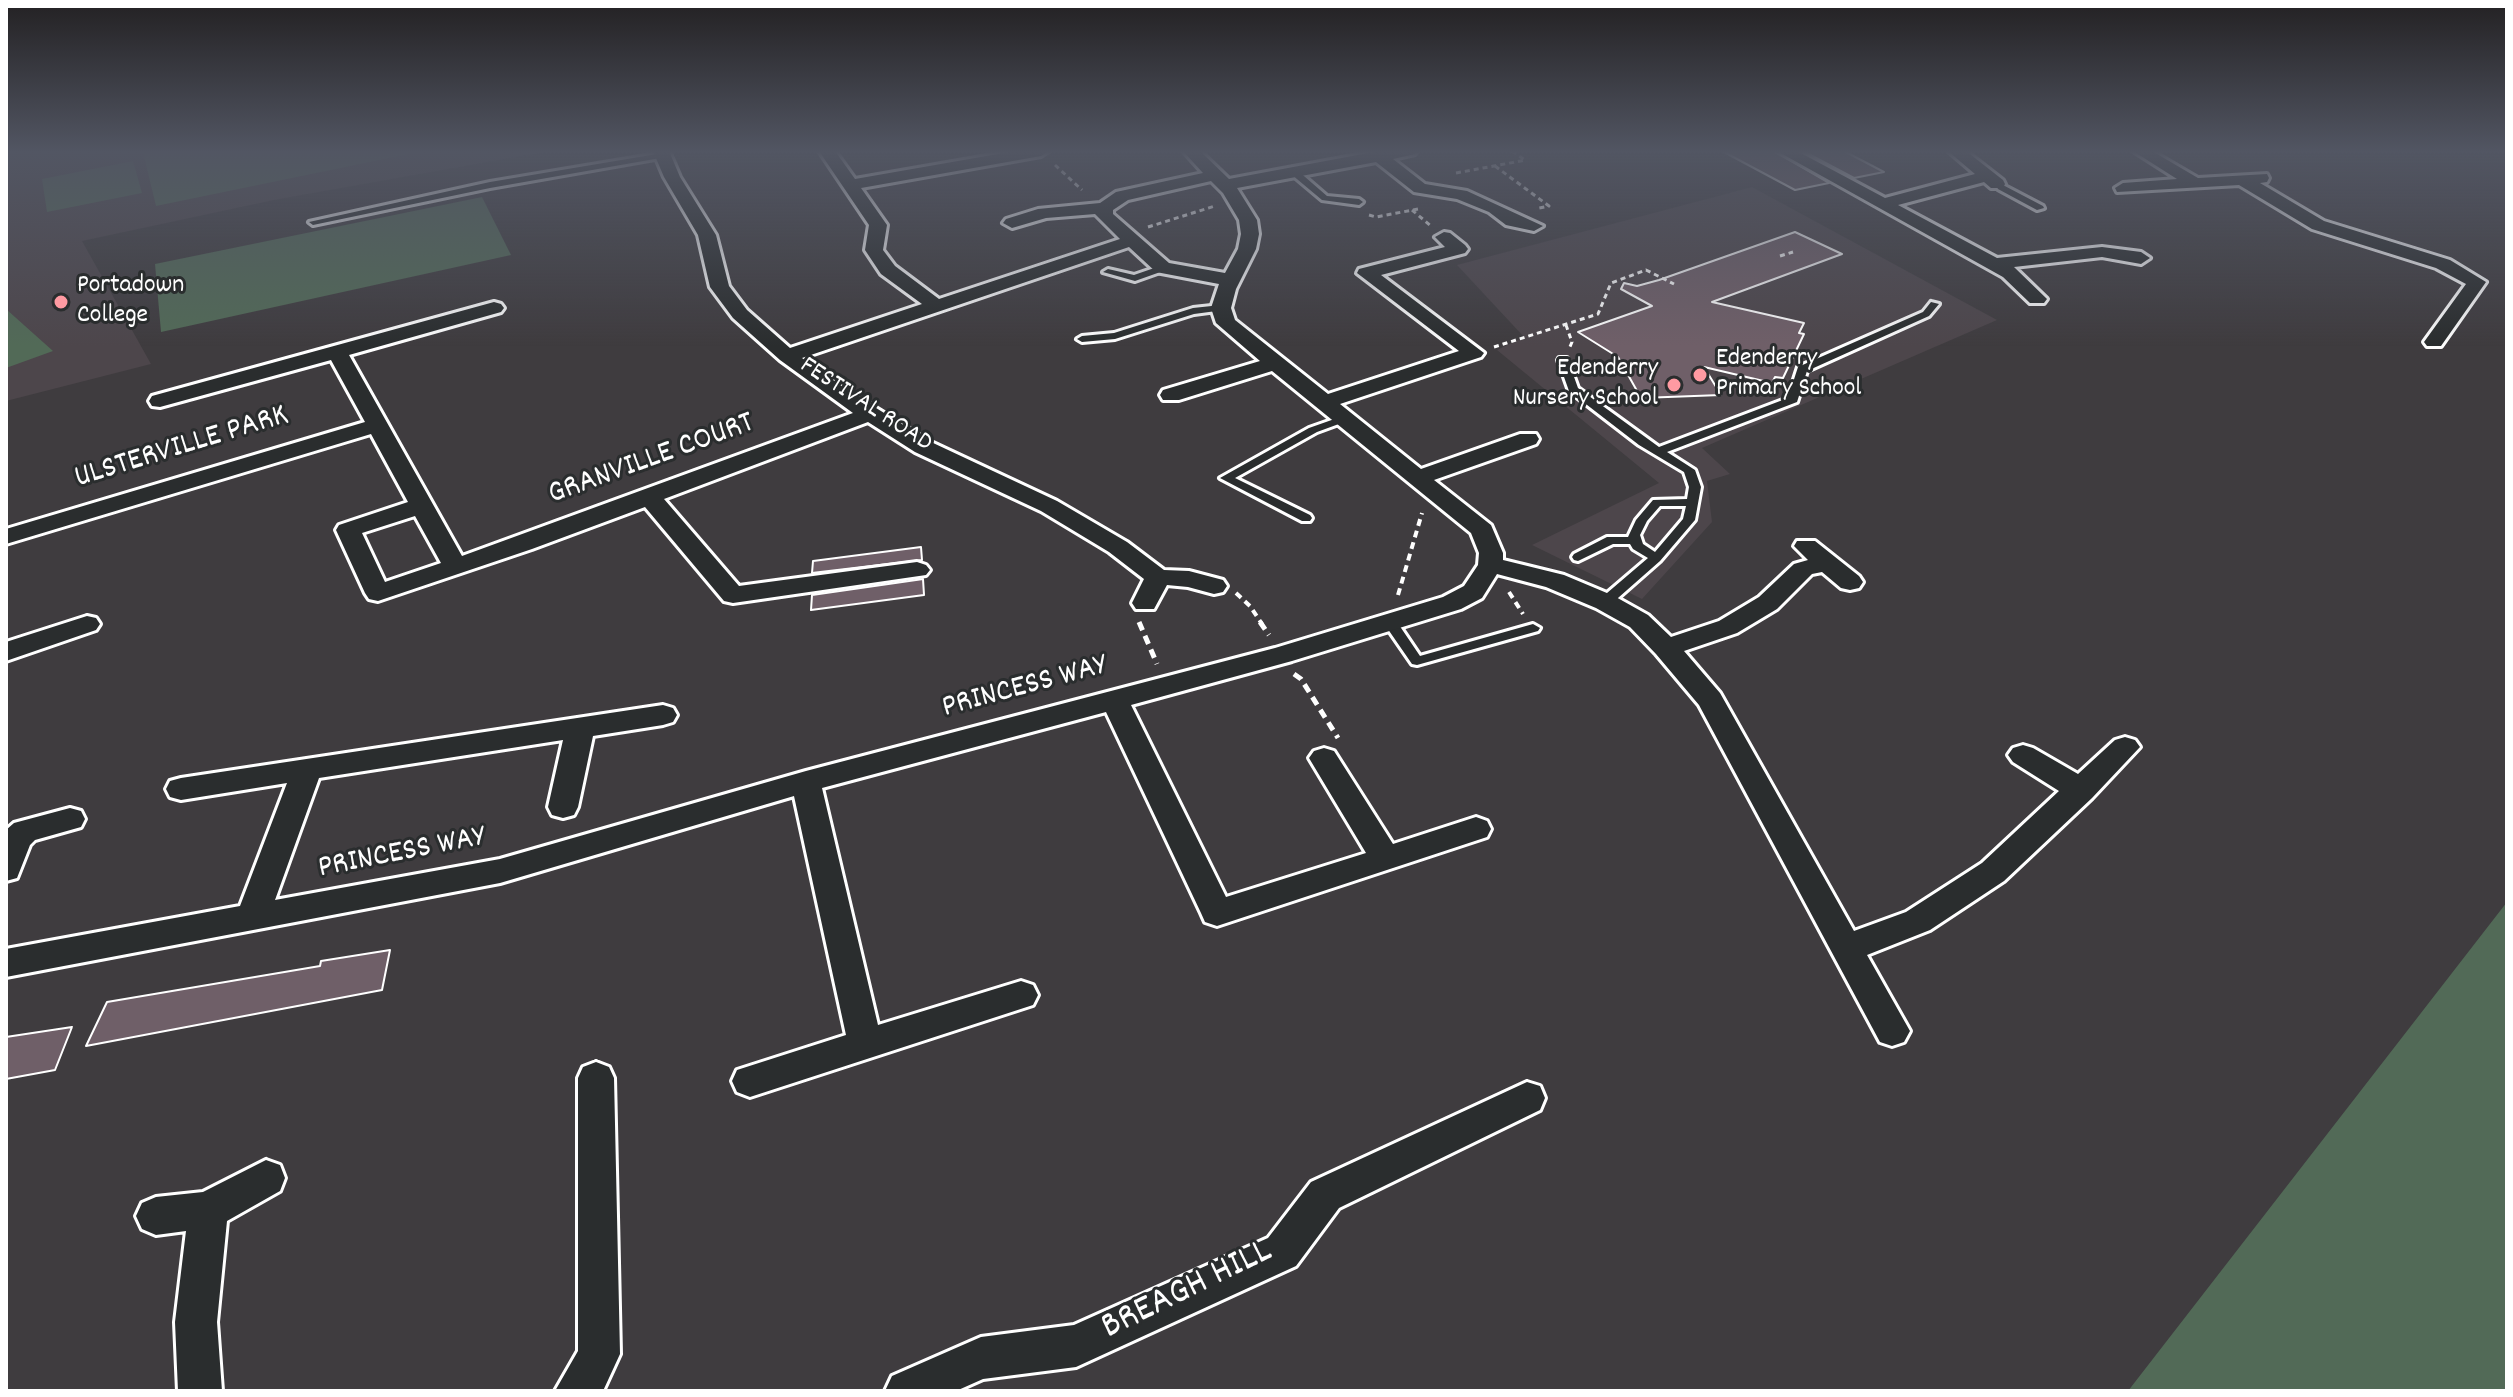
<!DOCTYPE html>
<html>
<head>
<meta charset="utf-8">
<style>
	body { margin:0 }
	#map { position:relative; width:2513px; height:1397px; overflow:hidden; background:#3f3c3f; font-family:Dekko,sans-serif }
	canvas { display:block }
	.frame { position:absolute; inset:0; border:8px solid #fff; pointer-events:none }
</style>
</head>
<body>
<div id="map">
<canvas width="2513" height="1397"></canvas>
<div class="frame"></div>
</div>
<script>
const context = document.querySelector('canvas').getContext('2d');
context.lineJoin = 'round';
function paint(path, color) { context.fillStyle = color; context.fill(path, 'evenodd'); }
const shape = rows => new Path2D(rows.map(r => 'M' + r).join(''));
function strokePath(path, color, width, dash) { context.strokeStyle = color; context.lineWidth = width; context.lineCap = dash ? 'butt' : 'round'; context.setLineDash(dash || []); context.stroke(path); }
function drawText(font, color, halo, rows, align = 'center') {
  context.font = font + ' Dekko,sans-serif'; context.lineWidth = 6; context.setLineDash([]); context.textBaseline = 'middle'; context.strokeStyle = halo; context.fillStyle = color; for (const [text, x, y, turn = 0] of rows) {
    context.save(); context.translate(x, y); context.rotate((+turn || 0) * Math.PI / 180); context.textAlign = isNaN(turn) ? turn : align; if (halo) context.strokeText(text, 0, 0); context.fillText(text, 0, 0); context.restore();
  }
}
paint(shape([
	[6,151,550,151,274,200,82,241,151,364,6,401],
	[1752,187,1997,320,1702,448,1730,474,1707,481,1712,522,1642,599,1532,545,1659,483,1497,350,1524,337,1457,265]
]), '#4d464b');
paint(shape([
	[150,151,423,151,156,206,143,152],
	[133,161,142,193,47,212,42,179],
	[482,197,511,255,161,332,155,264],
	[6,309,53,351,6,368],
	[2507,902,2507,1391,2128,1391]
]), '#526a57');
const building = shape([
	[1722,151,1774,151,1829,183,1795,190,1722,151],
	[1803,151,1844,151,1884,172,1854,178,1803,151],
	[1795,232,1842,254,1712,302,1804,323,1799,333,1804,334,1783,378,1775,377,1772,383,1704,367,1721,395,1641,398,1618,357,1578,332,1652,306,1621,289,1624,283,1637,286,1659,280,1795,232],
	[921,547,922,560,812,573,813,561,921,547],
	[923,579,924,595,811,610,812,595,923,579],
	[390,950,382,990,86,1046,107,1002,320,966,321,961,390,950],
	[72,1027,55,1070,6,1079,6,1037,72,1027]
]);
paint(building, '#6f5f68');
strokePath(building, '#fff', 2);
const service = shape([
	[663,153,667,155,666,157,490,188,313,225,309,222,490,182,663,153],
	[1291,170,1297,170,1327,196,1359,199,1363,202,1359,205,1322,200,1291,174,1291,170],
	[2001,184,2043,206,2044,208,2037,210,1998,189,1997,187,2001,184],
	[1163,265,1168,268,1166,270,1135,281,1103,272,1108,269,1134,275,1163,265],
	[1931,302,1939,304,1929,316,1807,371,1797,402,1667,452,1695,470,1701,487,1695,520,1660,561,1610,605,1600,605,1599,602,1600,599,1648,558,1633,549,1630,544,1613,544,1578,561,1574,560,1572,557,1574,554,1607,537,1628,537,1636,520,1653,500,1687,499,1689,487,1684,472,1639,445,1569,391,1558,360,1559,358,1567,358,1568,360,1578,388,1659,447,1788,398,1798,367,1923,312,1931,302],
	[1660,506,1686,506,1683,519,1655,552,1643,544,1640,535,1647,521,1660,506],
	[1221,305,1224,306,1224,310,1194,314,1115,339,1082,342,1077,339,1082,336,1114,333,1193,308,1221,305],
	[1343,416,1347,417,1347,421,1317,432,1235,478,1310,515,1312,518,1310,521,1302,521,1220,478,1309,428,1343,416],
	[1390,618,1395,619,1420,656,1533,624,1540,628,1538,631,1417,665,1412,664,1383,622,1390,618]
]);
const minor = shape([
	[653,151,669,151,680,177,716,235,729,286,747,310,790,348,922,304,881,274,865,250,869,225,819,151,835,151,855,179,1015,151,1049,151,1041,156,861,188,887,225,883,250,895,266,939,299,1120,239,1095,214,1046,218,1012,228,1003,223,1006,219,1038,209,1100,203,1116,192,1203,173,1183,151,1200,151,1229,179,1379,151,1417,151,1415,154,1393,159,1425,184,1467,191,1543,226,1534,231,1506,225,1489,212,1457,199,1414,192,1376,162,1237,188,1257,220,1259,234,1256,249,1236,289,1231,308,1235,320,1328,394,1459,351,1357,273,1359,269,1445,247,1435,237,1444,232,1450,233,1465,245,1468,249,1465,253,1381,275,1484,353,1481,357,1340,404,1421,469,1520,434,1536,434,1539,439,1536,444,1434,480,1491,525,1503,553,1503,560,1564,575,1614,596,1648,615,1671,637,1719,621,1759,597,1794,564,1808,560,1794,546,1797,541,1815,541,1859,576,1863,582,1859,588,1850,590,1841,588,1822,572,1812,574,1777,609,1737,633,1684,651,1720,693,1854,931,1906,912,1982,863,2059,791,2013,762,2008,755,2013,748,2023,745,2033,748,2078,774,2115,740,2125,737,2135,740,2140,747,2092,798,2004,881,1930,930,1867,955,1910,1031,1904,1042,1892,1046,1880,1042,1699,705,1656,654,1630,627,1596,608,1546,587,1497,574,1482,598,1461,609,1292,661,1131,705,1226,897,1366,853,1309,758,1314,751,1324,748,1334,751,1393,844,1476,817,1487,821,1491,829,1487,837,1217,926,1205,922,1201,913,1106,712,822,788,878,1025,1021,981,1033,985,1038,995,1033,1005,750,1097,737,1092,732,1081,737,1070,846,1035,794,796,500,883,6,977,6,949,240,906,287,783,181,800,170,797,166,789,170,781,181,778,663,705,673,708,677,715,673,722,663,725,593,736,578,807,574,815,563,818,552,815,548,807,563,740,319,778,275,900,500,859,806,771,1275,648,1443,597,1464,586,1478,565,1479,553,1471,533,1272,371,1179,400,1163,400,1160,395,1163,390,1260,361,1216,323,1211,308,1219,284,1156,272,1129,247,802,358,847,390,931,442,1057,501,1127,542,1164,570,1189,571,1223,580,1227,586,1223,592,1214,594,1188,587,1167,585,1154,609,1136,609,1132,603,1144,579,1109,552,1041,511,915,452,868,422,664,499,739,586,917,562,926,565,930,570,926,575,733,603,724,601,645,507,532,549,378,601,369,599,365,593,336,530,339,525,408,502,371,434,6,544,6,529,365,422,331,360,160,407,152,406,149,401,152,396,494,302,501,304,504,308,501,312,349,355,462,556,853,413,780,360,733,318,710,287,698,235,664,177,653,151],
	[1211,181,1223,193,1239,220,1241,234,1238,249,1225,273,1169,263,1113,214,1113,210,1128,200,1211,181],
	[415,516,441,563,385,582,362,533,415,516],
	[1777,151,1797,151,1885,198,1975,174,1948,151,1966,151,2003,180,2005,184,2003,188,1991,188,1984,182,1898,205,1997,258,2102,247,2141,252,2150,258,2141,264,2102,257,2014,267,2047,299,2044,303,2030,303,2003,277,1777,151],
	[2133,151,2152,151,2198,178,2267,174,2269,178,2267,182,2260,183,2324,221,2450,260,2486,282,2441,346,2427,346,2424,342,2466,284,2436,268,2312,229,2239,185,2117,192,2115,188,2123,183,2177,179,2133,151],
	[87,616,96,618,100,624,96,630,6,661,6,642,87,616],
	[70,808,81,811,85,819,81,827,35,840,30,845,17,878,6,881,6,830,14,823,70,808],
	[596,1062,609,1067,614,1078,620,1354,603,1391,555,1391,578,1351,578,1078,583,1067,596,1062],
	[1527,1082,1540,1086,1545,1098,1540,1110,1339,1208,1296,1266,1076,1367,983,1379,956,1391,885,1391,892,1376,981,1337,1074,1325,1268,1238,1311,1182,1527,1082],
	[266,1160,280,1165,285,1178,280,1191,227,1221,217,1322,222,1391,178,1391,175,1322,186,1231,156,1235,142,1229,136,1216,142,1203,156,1197,203,1192,266,1160]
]);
strokePath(service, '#fff', 6);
strokePath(minor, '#fff', 6);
strokePath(shape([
	[1512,151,1525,160],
	[1055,165,1082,190],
	[1495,166,1549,206,1539,208],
	[1456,173,1526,160],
	[1412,210,1431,226],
	[1369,215,1376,217,1418,209],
	[1148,227,1215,206],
	[1780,256,1793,252],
	[1566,325,1572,342,1569,349],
	[1494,347,1598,314,1611,283,1646,270,1674,284]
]), '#fff', 3, [5, 4]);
strokePath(shape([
	[1509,592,1523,614],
	[1236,593,1250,606,1262,624],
	[1398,595,1422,513]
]), '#fff', 4, [7, 5]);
strokePath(shape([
	[1139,622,1157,664],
	[1260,622,1269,635],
	[1294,674,1301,679,1338,738]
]), '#fff', 5, [9, 6]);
paint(service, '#2a2d2e');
paint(minor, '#2a2d2e');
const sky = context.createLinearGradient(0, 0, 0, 346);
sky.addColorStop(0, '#232123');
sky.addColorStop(0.44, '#525663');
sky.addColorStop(1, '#52566300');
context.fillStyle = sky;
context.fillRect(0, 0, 2513, 346);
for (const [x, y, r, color] of [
	[61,302,8,"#ff9aa2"],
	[1700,375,8,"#ff9aa2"],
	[1674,385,8,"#ff9aa2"]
]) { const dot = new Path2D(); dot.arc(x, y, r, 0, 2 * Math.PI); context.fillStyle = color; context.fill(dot); strokePath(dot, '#2a2d2e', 3); }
drawText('26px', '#fff', '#2a2d2e', [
	["Portadown",77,287],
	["College",77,317],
	["Edenderry",1716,360],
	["Primary School",1716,390],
	["Edenderry",1658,370,"right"],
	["Nursery School",1658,400,"right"]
], 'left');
drawText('26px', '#fff', '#2a2d2e', [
	["FESTIVAL ROAD",865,406,33]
]);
drawText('32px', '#fff', '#2a2d2e', [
	["ULSTERVILLE PARK",182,449,-17],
	["GRANVILLE COURT",652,461,-20],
	["PRINCESS WAY",1025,689,-15],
	["PRINCESS WAY",402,855,-11]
]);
drawText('38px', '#fff', '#2a2d2e', [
	["BREAGH HILL",1188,1292,-26]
]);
</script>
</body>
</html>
